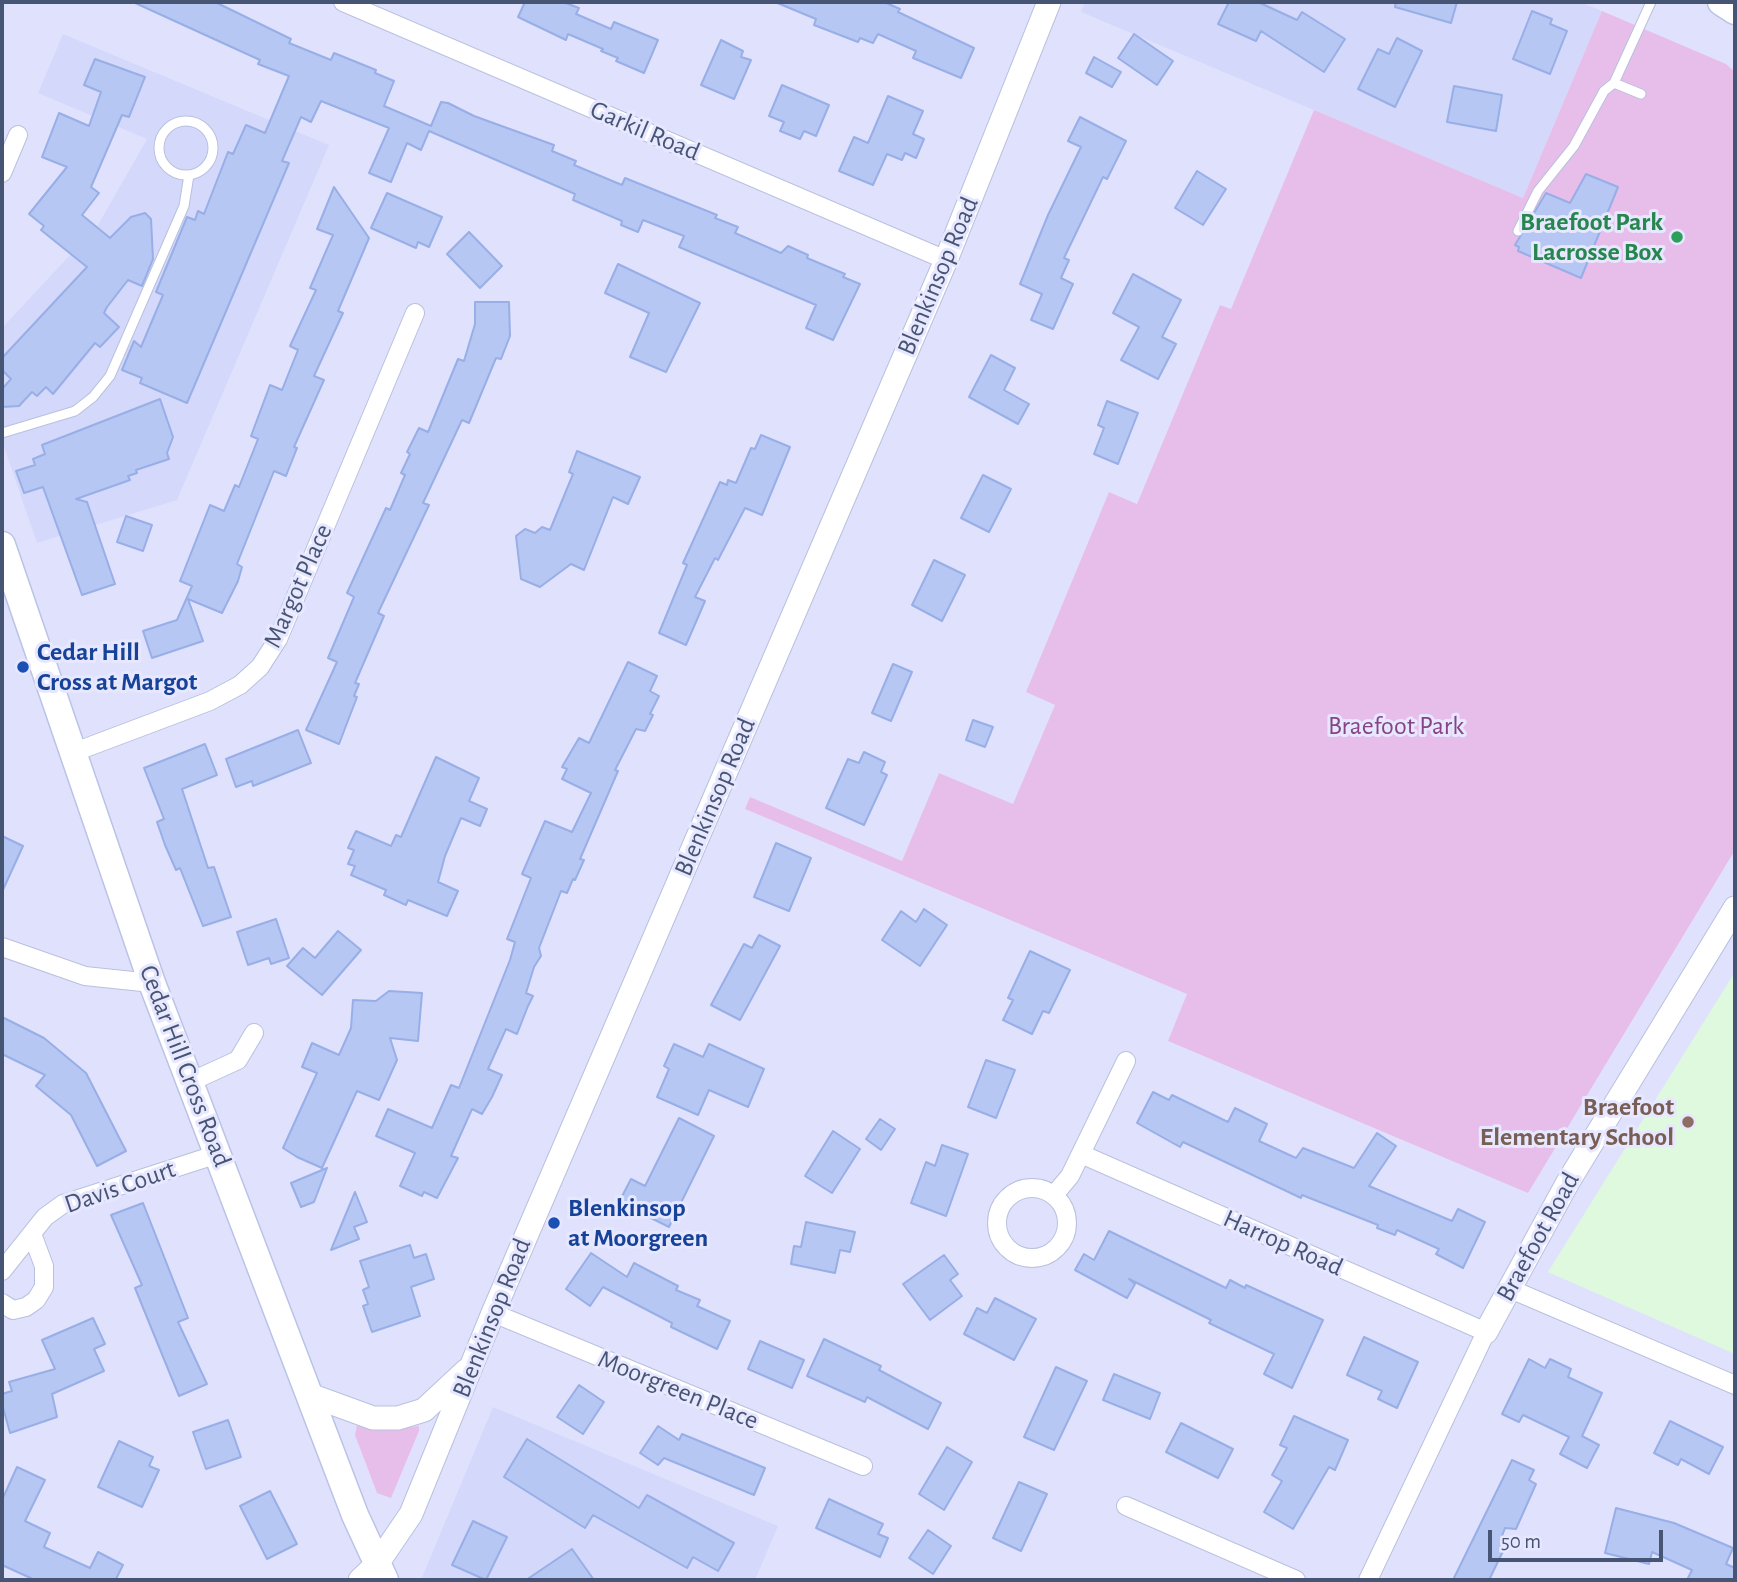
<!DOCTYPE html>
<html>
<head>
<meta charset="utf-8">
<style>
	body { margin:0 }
	#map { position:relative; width:1737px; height:1582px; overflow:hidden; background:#e0e2fd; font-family:"Alegreya Sans",sans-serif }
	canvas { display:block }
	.frame { position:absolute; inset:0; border:4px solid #475574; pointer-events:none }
	.scale { position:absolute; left:1488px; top:1530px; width:175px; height:32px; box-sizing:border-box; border:4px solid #475574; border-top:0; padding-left:9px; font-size:21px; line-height:24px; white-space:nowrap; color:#475574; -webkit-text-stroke:5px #e7e8ff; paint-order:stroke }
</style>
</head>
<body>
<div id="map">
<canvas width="1737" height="1582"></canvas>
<div class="frame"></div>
<div class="scale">50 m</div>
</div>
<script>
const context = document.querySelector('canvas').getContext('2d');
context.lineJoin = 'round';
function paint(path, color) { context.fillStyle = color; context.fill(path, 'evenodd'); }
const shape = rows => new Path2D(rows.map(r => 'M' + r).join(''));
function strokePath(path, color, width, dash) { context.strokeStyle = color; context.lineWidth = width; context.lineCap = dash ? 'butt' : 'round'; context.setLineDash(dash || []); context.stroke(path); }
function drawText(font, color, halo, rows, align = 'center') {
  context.font = font + ' "Alegreya Sans",sans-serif'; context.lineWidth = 6; context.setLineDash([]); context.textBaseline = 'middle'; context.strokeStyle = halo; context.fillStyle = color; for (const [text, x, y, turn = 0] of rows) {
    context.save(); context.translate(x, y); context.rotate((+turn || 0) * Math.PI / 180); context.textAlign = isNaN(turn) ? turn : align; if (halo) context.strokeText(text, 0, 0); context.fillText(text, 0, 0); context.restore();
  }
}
paint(shape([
	[1085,2,1580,2,1602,11,1523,198,1081,12],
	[63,34,329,145,177,500,37,543,2,441,2,328,98,225,147,139,38,93],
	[493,1407,778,1526,755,1580,421,1580]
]), '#d4d8fa');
paint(shape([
	[1735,972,1735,1354,1548,1272]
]), '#def9dd');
paint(shape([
	[1602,11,1726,64,1735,72,1735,850,1528,1193,1168,1041,1187,994,745,809,750,797,902,861,939,773,1013,804,1055,705,1026,692,1109,492,1137,504,1220,305,1231,309,1314,110,1523,198],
	[357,1425,386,1430,419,1426,419,1431,391,1498,377,1493,355,1435]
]), '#e7beea');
const building = shape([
	[133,2,215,2,291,39,289,43,331,60,334,53,376,70,375,73,394,81,384,106,431,126,441,102,448,103,474,116,554,145,552,151,576,161,574,165,622,185,625,178,717,215,715,218,738,227,735,233,781,253,788,246,808,255,807,258,845,274,843,277,860,284,833,340,806,328,816,305,679,247,684,236,643,220,638,232,621,225,622,221,573,200,575,194,429,131,421,150,407,143,391,182,369,173,389,128,321,101,311,122,301,117,282,161,289,163,187,403,140,383,142,378,122,370,134,341,141,347,163,295,156,292,187,217,195,220,198,211,204,214,228,152,233,154,246,125,265,133,289,76,258,64,260,60,133,2],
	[525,2,563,2,579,8,576,14,611,29,614,22,658,40,644,73,616,61,618,58,601,51,603,49,568,34,566,40,518,17,525,2],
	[775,2,884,2,900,9,898,12,974,48,961,78,913,58,916,51,878,34,873,43,860,38,858,42,814,25,816,19,775,2],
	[1229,2,1258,2,1297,20,1302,12,1345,39,1324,72,1261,31,1256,41,1218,24,1229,2],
	[1396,2,1457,2,1451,23,1395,7,1396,2],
	[1532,11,1552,19,1550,24,1567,31,1550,74,1513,59,1532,11],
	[1134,34,1173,61,1157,85,1118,58,1134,34],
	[1397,38,1422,51,1395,107,1358,89,1378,49,1389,54,1397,38],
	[721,40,743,51,741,57,751,60,734,99,701,85,721,40],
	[1094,57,1121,72,1112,87,1086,73,1094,57],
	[95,59,145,77,129,117,122,115,91,187,99,193,82,215,110,238,131,217,145,213,151,219,153,259,142,286,128,280,107,307,104,313,119,327,100,347,95,343,53,394,46,387,37,396,32,392,19,406,2,407,2,389,11,379,2,370,2,358,87,267,41,230,44,226,29,214,67,167,42,157,59,113,89,126,101,92,84,85,95,59],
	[782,85,829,105,816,136,804,131,800,139,780,131,784,122,769,116,782,85],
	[1454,86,1502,95,1496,131,1447,122,1454,86],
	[888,96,923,111,913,134,924,139,916,158,905,153,902,160,887,154,873,185,839,171,854,137,868,143,888,96],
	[1080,117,1126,141,1107,179,1103,177,1064,258,1069,260,1061,278,1073,284,1053,329,1031,320,1042,294,1020,284,1048,215,1081,147,1068,141,1080,117],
	[1197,171,1226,189,1203,225,1175,208,1197,171],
	[1586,174,1618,187,1581,278,1518,251,1519,247,1515,245,1546,193,1570,203,1586,174],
	[334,187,369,238,338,311,343,313,314,376,324,380,294,447,297,448,286,476,274,471,237,564,242,567,238,581,222,613,188,599,203,641,152,658,143,631,177,620,192,586,180,581,210,505,224,511,235,485,239,487,258,439,251,436,270,385,282,390,298,350,290,346,316,290,310,288,333,235,317,229,334,187],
	[387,193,442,217,429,247,418,242,416,248,371,228,387,193],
	[469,232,502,266,480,288,447,254,469,232],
	[618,264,700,303,666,372,630,357,649,313,605,293,618,264],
	[1133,274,1181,300,1162,337,1176,344,1158,379,1121,360,1139,327,1113,313,1133,274],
	[475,302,509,302,510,336,501,359,496,358,469,423,462,420,423,503,429,505,378,613,384,616,355,683,359,684,354,696,357,697,339,744,306,730,337,662,328,658,354,597,347,593,386,508,390,510,405,475,401,473,410,454,407,452,419,428,428,432,458,359,464,361,475,324,475,302],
	[991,355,1015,368,1004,390,1029,404,1018,424,969,397,991,355],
	[160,399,173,437,167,453,169,459,136,470,137,473,128,476,130,480,76,499,87,502,115,584,82,595,43,487,24,493,16,471,35,465,33,459,45,454,42,445,160,399],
	[1107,401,1138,413,1118,464,1094,454,1104,428,1098,425,1107,401],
	[761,435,790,447,762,515,745,508,718,560,715,558,695,597,705,601,686,645,659,633,687,565,683,563,720,482,727,485,728,480,736,483,751,448,755,449,761,435],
	[577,451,640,477,628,504,613,497,584,570,571,564,540,587,521,579,516,536,525,529,535,533,542,527,550,530,573,474,569,472,577,451],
	[983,475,1011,489,989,532,961,518,983,475],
	[126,516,152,525,143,551,117,542,126,516],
	[934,560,965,575,942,621,912,605,934,560],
	[628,662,657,676,650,691,659,696,650,714,653,715,645,731,636,729,615,770,618,771,580,859,584,860,575,880,573,879,567,893,561,891,539,948,541,956,534,967,526,993,533,996,528,1006,517,1034,506,1029,488,1069,502,1075,492,1097,482,1114,472,1109,451,1156,458,1158,437,1198,424,1192,422,1196,400,1186,415,1153,376,1136,388,1109,432,1128,451,1085,459,1088,510,960,515,942,507,939,531,878,522,874,545,821,572,832,591,793,562,779,567,769,562,767,579,738,589,743,628,662],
	[893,664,912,672,891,721,872,713,893,664],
	[973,720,993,727,985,747,966,740,973,720],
	[298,730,311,763,253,786,252,781,236,787,226,759,298,730],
	[205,744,217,775,182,789,208,868,214,867,231,917,203,926,180,868,176,870,165,845,157,822,164,819,144,768,205,744],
	[864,752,885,762,881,772,887,775,864,825,826,808,848,759,859,763,864,752],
	[436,757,479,778,469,801,487,809,480,826,461,818,445,856,438,882,458,891,447,916,408,900,406,905,384,895,386,890,351,875,355,866,348,864,354,850,348,848,356,831,391,846,396,835,401,837,436,757],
	[2,836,23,846,2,892,2,836],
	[776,843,811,858,789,911,754,897,776,843],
	[924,909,947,925,920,966,882,940,901,911,916,922,924,909],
	[276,919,289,958,271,964,269,958,248,965,237,932,276,919],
	[338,931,361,950,322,995,287,966,303,948,315,958,338,931],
	[759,935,780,946,740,1020,711,1005,744,944,752,948,759,935],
	[1030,951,1070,970,1049,1013,1043,1011,1032,1034,1003,1020,1013,1000,1008,998,1030,951],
	[389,991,422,993,418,1041,390,1038,397,1060,379,1100,357,1091,322,1168,297,1157,283,1148,317,1073,302,1067,312,1043,339,1055,351,1028,353,1000,376,1001,389,991],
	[2,1017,44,1038,86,1073,126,1151,97,1166,71,1115,36,1086,45,1075,2,1054,2,1017],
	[674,1044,703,1057,709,1044,764,1069,748,1107,709,1090,698,1115,657,1097,669,1069,664,1066,674,1044],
	[986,1060,1015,1070,996,1118,968,1107,986,1060],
	[1153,1092,1169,1100,1172,1095,1228,1122,1235,1108,1267,1124,1259,1141,1296,1158,1303,1148,1354,1168,1377,1133,1396,1146,1369,1186,1452,1221,1458,1209,1485,1222,1463,1268,1436,1254,1439,1249,1397,1230,1395,1235,1377,1228,1378,1225,1302,1195,1301,1198,1183,1142,1180,1147,1137,1123,1153,1092],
	[679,1118,714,1136,669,1227,619,1202,631,1179,645,1186,679,1118],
	[880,1119,895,1129,881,1150,866,1139,880,1119],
	[833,1131,860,1149,832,1193,805,1176,833,1131],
	[942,1145,968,1154,946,1216,911,1203,926,1162,935,1166,942,1145],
	[327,1168,314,1202,301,1207,291,1183,327,1168],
	[355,1192,367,1222,354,1227,359,1239,331,1250,355,1192],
	[143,1203,188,1318,178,1322,207,1384,179,1396,135,1288,142,1285,111,1215,143,1203],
	[806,1222,855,1232,850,1252,840,1250,835,1273,791,1264,794,1246,801,1247,806,1222],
	[1109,1231,1226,1288,1230,1280,1245,1288,1246,1285,1323,1320,1292,1388,1264,1374,1274,1354,1209,1323,1211,1320,1129,1279,1135,1284,1127,1298,1075,1270,1084,1254,1094,1260,1109,1231],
	[410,1245,414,1258,426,1254,434,1279,411,1287,420,1316,372,1332,363,1306,368,1304,363,1290,369,1287,360,1261,410,1245],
	[591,1253,627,1277,634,1263,678,1286,676,1290,700,1300,697,1306,730,1321,717,1349,671,1327,672,1323,603,1287,590,1306,566,1289,591,1253],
	[944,1255,958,1274,950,1280,962,1296,930,1320,903,1284,944,1255],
	[995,1298,1036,1319,1014,1360,964,1334,977,1308,987,1313,995,1298],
	[93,1318,105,1344,94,1349,104,1371,52,1394,57,1417,10,1433,2,1404,2,1394,12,1391,9,1382,55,1369,42,1340,93,1318],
	[1364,1337,1418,1362,1397,1408,1378,1399,1382,1391,1347,1375,1364,1337],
	[824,1339,881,1366,879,1370,941,1403,928,1429,867,1397,865,1402,807,1376,824,1339],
	[760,1341,804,1360,792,1388,748,1369,760,1341],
	[1529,1359,1545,1368,1550,1359,1571,1369,1568,1377,1602,1393,1582,1436,1599,1445,1587,1468,1560,1454,1569,1437,1523,1415,1519,1422,1502,1414,1529,1359],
	[1056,1367,1087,1381,1054,1450,1024,1437,1056,1367],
	[1114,1374,1160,1393,1150,1419,1103,1400,1114,1374],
	[579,1385,604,1402,583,1434,557,1417,579,1385],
	[1294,1416,1348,1440,1335,1470,1329,1467,1293,1529,1264,1512,1282,1481,1272,1475,1287,1448,1280,1445,1294,1416],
	[228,1420,241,1457,206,1469,193,1432,228,1420],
	[1670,1421,1723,1447,1709,1474,1681,1459,1678,1465,1654,1453,1670,1421],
	[1181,1423,1233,1449,1218,1478,1166,1452,1181,1423],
	[658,1426,679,1440,682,1434,765,1468,754,1495,664,1458,658,1465,640,1453,658,1426],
	[527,1439,639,1508,647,1495,734,1543,718,1571,693,1557,687,1568,593,1515,585,1528,504,1477,527,1439],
	[119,1441,153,1457,149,1466,159,1470,142,1507,98,1487,119,1441],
	[947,1447,972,1462,944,1510,919,1494,947,1447],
	[1512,1460,1534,1470,1529,1480,1536,1484,1516,1529,1505,1528,1502,1536,1509,1539,1489,1580,1453,1580,1512,1460],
	[17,1467,45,1480,25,1521,50,1533,44,1547,90,1568,98,1552,123,1565,116,1579,119,1580,35,1580,2,1565,2,1500,17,1467],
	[1019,1482,1047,1494,1021,1551,993,1538,1019,1482],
	[270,1491,297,1544,267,1559,240,1506,270,1491],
	[829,1499,883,1524,878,1534,888,1538,880,1557,816,1528,829,1499],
	[1616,1508,1674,1523,1733,1548,1726,1564,1735,1568,1735,1580,1687,1580,1692,1570,1652,1552,1649,1564,1605,1553,1616,1508],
	[473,1521,507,1537,486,1580,452,1565,473,1521],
	[928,1530,951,1546,933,1574,909,1558,928,1530],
	[572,1549,594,1580,526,1580,572,1549]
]);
paint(building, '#b7c7f3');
strokePath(building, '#97aee6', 2);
const service = shape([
	[1641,94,1614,83,1651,2],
	'159 148a27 27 0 1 1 54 0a27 27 0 1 1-54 0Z',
	[1518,231,1538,191,1574,146,1604,91,1614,83],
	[2,433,75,411,93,397,110,376,184,206,189,175]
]);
const minor = shape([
	[343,2,946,260],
	[2,173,18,135],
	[72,753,210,701,240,685,260,667,278,639,415,313],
	[2,947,85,976,152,983],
	[190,1082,238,1060,254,1033],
	[1081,1154,1486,1332,1368,1580],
	'997 1223a35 35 0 1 1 70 0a35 35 0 1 1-70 0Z',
	[1054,1195,1070,1176,1126,1061],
	[2,1271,45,1217,63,1204,218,1154],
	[1508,1288,1735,1385],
	[2,1303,13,1310,26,1307,36,1300,44,1287,44,1266,32,1234],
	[493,1313,863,1466],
	[1126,1506,1296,1580]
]);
const tertiary = shape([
	[1486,1332,1568,1182,1735,908],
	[310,1395,373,1418,398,1418,424,1410,467,1370],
	[360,1580,377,1564,411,1514,493,1313,946,260,1049,2]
]);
const secondary = shape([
	[1721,2,1735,11],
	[2,545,152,983,355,1515,385,1580]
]);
strokePath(service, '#b9c0de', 11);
strokePath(minor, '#b9c0de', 20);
strokePath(tertiary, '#b9c0de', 25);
strokePath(secondary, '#bac3e6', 29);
strokePath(service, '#fff', 9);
strokePath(minor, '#fff', 18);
strokePath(tertiary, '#fff', 23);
strokePath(secondary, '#fff', 26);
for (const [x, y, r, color] of [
	[1677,237,7,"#2e9e5b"],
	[23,667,7,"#1a4fb4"],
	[1688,1122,7,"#8d6e63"],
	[554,1223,7,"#1a4fb4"]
]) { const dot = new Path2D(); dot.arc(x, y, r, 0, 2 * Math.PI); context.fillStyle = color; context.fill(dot); strokePath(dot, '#e7e8ff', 2.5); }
drawText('26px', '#475574', '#e7e8ff', [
	["Garkil Road",645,131,23],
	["Blenkinsop Road",938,276,-67],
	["Margot Place",298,586,-66],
	["Blenkinsop Road",715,797,-67],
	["Cedar Hill Cross Road",185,1066,69],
	["Davis Court",120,1187,-19],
	["Braefoot Road",1538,1237,-61],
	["Harrop Road",1283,1243,24],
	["Blenkinsop Road",492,1318,-68],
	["Moorgreen Place",678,1390,22]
]);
drawText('bold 26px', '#27864d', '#e7e8ff', [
	["Braefoot Park",1663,222],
	["Lacrosse Box",1663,252]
], 'right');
drawText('bold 26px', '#164399', '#e7e8ff', [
	["Cedar Hill",37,652],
	["Cross at Margot",37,682],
	["Blenkinsop",568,1208],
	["at Moorgreen",568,1238]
], 'left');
drawText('26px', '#874384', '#e7e8ff', [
	["Braefoot Park",1396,726]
]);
drawText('bold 26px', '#785e54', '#e7e8ff', [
	["Braefoot",1674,1107],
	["Elementary School",1674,1137]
], 'right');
</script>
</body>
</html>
